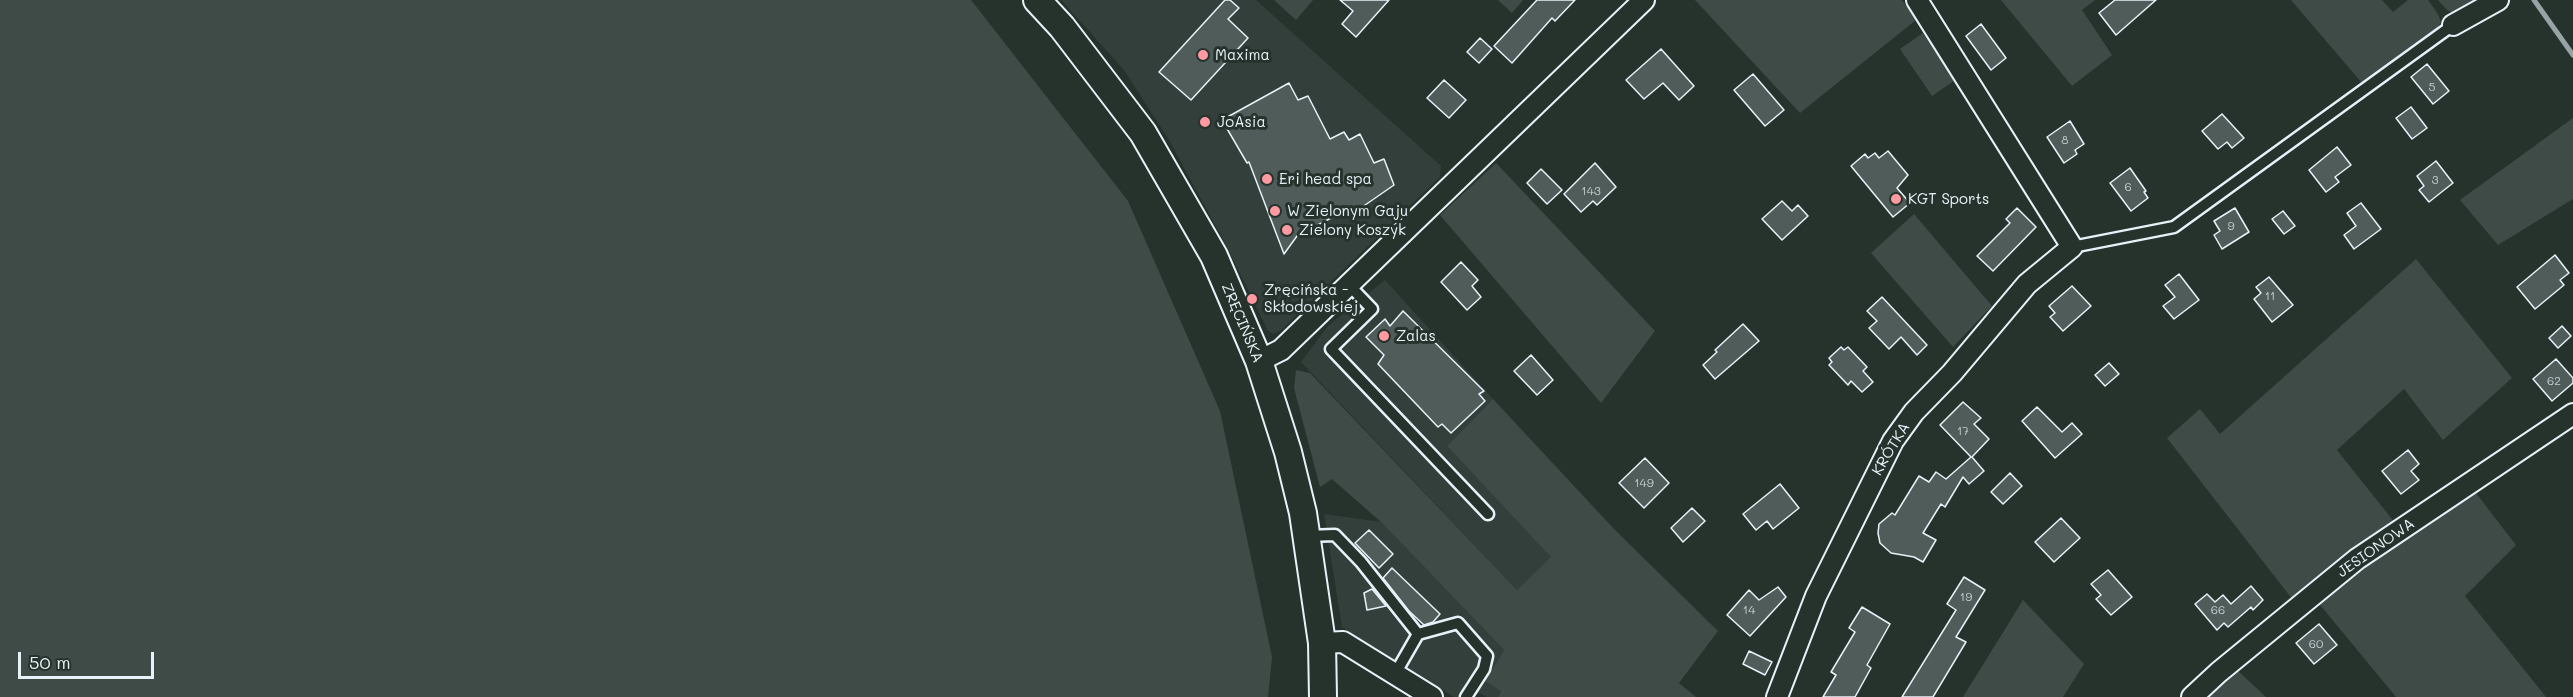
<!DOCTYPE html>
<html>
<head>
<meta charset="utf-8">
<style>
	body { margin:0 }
	#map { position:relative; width:2573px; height:697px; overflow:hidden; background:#26332d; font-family:Mali,sans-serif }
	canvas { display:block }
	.scale { position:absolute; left:18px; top:652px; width:136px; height:27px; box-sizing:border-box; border:3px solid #e8f1f8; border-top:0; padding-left:8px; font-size:18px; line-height:21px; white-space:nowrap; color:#e8f1f8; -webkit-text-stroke:4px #26332d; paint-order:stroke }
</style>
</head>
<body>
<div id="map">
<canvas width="2573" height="697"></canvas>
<div class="scale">50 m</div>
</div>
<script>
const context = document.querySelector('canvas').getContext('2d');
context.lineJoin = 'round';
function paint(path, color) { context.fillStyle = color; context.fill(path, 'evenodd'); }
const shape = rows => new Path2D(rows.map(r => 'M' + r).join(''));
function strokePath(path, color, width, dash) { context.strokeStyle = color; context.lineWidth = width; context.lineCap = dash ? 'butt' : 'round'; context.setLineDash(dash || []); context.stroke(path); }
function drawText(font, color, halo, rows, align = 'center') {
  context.font = font + ' Mali,sans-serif'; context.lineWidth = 6; context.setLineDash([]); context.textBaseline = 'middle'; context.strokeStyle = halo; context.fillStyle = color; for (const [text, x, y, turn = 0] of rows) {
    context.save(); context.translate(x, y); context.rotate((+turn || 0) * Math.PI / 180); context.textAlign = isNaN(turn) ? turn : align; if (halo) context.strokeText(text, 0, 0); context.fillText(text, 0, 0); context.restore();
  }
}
paint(shape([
	[1061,0,1256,0,1441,166,1440,177,1280,331,1273,334,1268,331,1228,249,1169,140,1124,70],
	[1385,280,1493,399,1447,446,1552,557,1517,590,1301,362,1328,326],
	[1324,514,1381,522,1504,650,1485,680,1501,691,1498,697,1487,697,1477,692,1473,697,1454,697,1342,627]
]), '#333f3a');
paint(shape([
	[0,0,971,0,1128,201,1220,411,1272,657,1268,697,0,697],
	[1274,0,1313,0,1296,20],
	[1498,0,1523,0,1512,13],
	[1695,0,1902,0,1916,20,1800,113],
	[2001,0,2095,0,2082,10,2112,55,2072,86],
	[2291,0,2382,0,2393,12,2408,0,2428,0,2438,14,2441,22,2437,28,2397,60,2362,83],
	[2438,0,2482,0,2461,8,2457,15,2447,10],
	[1923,33,1955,80,1932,96,1900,49],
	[2573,118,2573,199,2498,245,2460,200],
	[1496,163,1655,331,1601,403,1440,215],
	[1914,214,1992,306,1953,347,1871,253],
	[2416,259,2512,378,2443,440,2404,389,2337,450,2395,523,2377,533,2293,600,2167,438,2200,409,2220,434],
	[1296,370,1310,373,1517,590,1551,557,1447,446,1493,399,1615,530,1718,631,1679,683,1696,697,1498,697,1501,691,1485,681,1504,650,1381,522,1332,479,1320,487,1294,388],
	[2472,488,2516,545,2465,596,2546,697,2396,697,2316,600],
	[2023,600,2084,664,2063,697,1963,697],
	[2235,668,2266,697,2199,697]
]), '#3e4b47');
strokePath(shape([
	[2534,0,2573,55]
]), '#98a3a5', 5);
const building = shape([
	[1225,0,1230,0,1239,8,1228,19,1248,38,1191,100,1159,72,1225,0],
	[1340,0,1389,0,1356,37,1342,24,1353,11,1340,0],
	[1537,0,1575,0,1555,21,1552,18,1512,63,1494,46,1537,0],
	[2115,0,2156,0,2116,35,2099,13,2115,0],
	[1981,24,2006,58,1991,70,1966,36,1981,24],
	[1480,38,1492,49,1479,63,1467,52,1480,38],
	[1661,49,1694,86,1679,100,1663,83,1644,99,1626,80,1661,49],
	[2427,64,2449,91,2433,104,2411,77,2427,64],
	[1753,74,1784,110,1765,126,1734,90,1753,74],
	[1444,80,1466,100,1449,118,1427,98,1444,80],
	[1289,83,1298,100,1308,96,1330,139,1344,132,1349,140,1360,134,1374,163,1384,159,1394,185,1355,212,1350,208,1297,236,1284,254,1249,162,1247,163,1222,120,1289,83],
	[2411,107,2427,128,2412,139,2396,118,2411,107],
	[2222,114,2244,138,2232,148,2227,142,2218,149,2202,131,2222,114],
	[2070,121,2084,144,2075,150,2077,154,2064,163,2047,137,2070,121],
	[2337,147,2351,165,2335,177,2339,182,2326,192,2309,170,2337,147],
	[1888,151,1908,175,1897,188,1910,203,1893,217,1851,166,1865,154,1868,158,1875,153,1879,158,1888,151],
	[2436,161,2453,183,2429,202,2419,190,2424,186,2417,176,2436,161],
	[1595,163,1616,187,1597,205,1593,201,1581,212,1564,194,1595,163],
	[2130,168,2146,191,2144,192,2148,198,2131,211,2110,183,2130,168],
	[1541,169,1562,190,1547,204,1527,183,1541,169],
	[1782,201,1792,211,1798,205,1808,216,1782,240,1762,219,1782,201],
	[2361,203,2381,229,2354,249,2344,235,2356,226,2347,213,2361,203],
	[2017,208,2036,227,1993,271,1977,256,2010,223,2006,219,2017,208],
	[2235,208,2249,232,2222,249,2214,235,2220,231,2214,221,2235,208],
	[2283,211,2295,226,2284,234,2272,219,2283,211],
	[2555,255,2569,273,2560,280,2564,285,2535,309,2517,287,2555,255],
	[1461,262,1478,280,1472,286,1481,297,1467,310,1441,282,1461,262],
	[2179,274,2199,300,2174,319,2163,306,2175,297,2165,285,2179,274],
	[2269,277,2293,305,2272,322,2254,299,2261,293,2256,287,2269,277],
	[2072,286,2091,306,2063,331,2050,317,2055,313,2049,306,2072,286],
	[1882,297,1927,345,1917,355,1901,337,1889,349,1869,328,1877,321,1867,311,1882,297],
	[1403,311,1484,391,1479,394,1485,401,1451,433,1442,424,1438,427,1378,364,1384,355,1366,337,1385,319,1390,326,1403,311],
	[1743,324,1759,341,1715,379,1703,365,1717,352,1715,350,1743,324],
	[2562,326,2571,336,2558,348,2549,338,2562,326],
	[1841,347,1844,350,1848,347,1867,367,1863,371,1873,382,1862,392,1851,381,1848,385,1829,365,1832,362,1829,358,1841,347],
	[1531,355,1553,380,1537,395,1514,371,1531,355],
	[2556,359,2573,378,2573,383,2552,401,2533,379,2556,359],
	[2109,363,2119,374,2105,386,2095,375,2109,363],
	[1963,402,1981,418,1974,424,1989,439,1972,457,1984,471,1969,484,1963,477,1945,507,1941,504,1923,533,1936,540,1923,562,1914,557,1891,553,1880,543,1878,533,1879,524,1892,513,1895,515,1919,476,1929,482,1936,472,1946,479,1971,457,1940,425,1963,402],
	[2037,407,2062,432,2072,423,2082,434,2055,458,2022,421,2037,407],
	[2408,450,2419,464,2411,471,2419,480,2401,494,2382,471,2408,450],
	[1645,458,1669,483,1644,508,1619,483,1645,458],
	[2010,473,2022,486,2003,504,1991,492,2010,473],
	[1780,484,1799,508,1773,529,1767,521,1756,530,1743,514,1780,484],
	[1692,508,1705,521,1683,542,1671,528,1692,508],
	[2061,518,2080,538,2054,562,2035,542,2061,518],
	[1369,530,1393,554,1379,568,1355,543,1369,530],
	[1392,568,1440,614,1433,622,1424,625,1409,611,1383,578,1392,568],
	[2108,570,2132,597,2111,615,2096,599,2101,595,2091,584,2108,570],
	[1964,577,1985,590,1956,637,1966,642,1933,697,1902,697,1956,610,1947,604,1964,577],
	[2251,586,2263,600,2253,610,2251,607,2228,627,2224,623,2217,630,2195,604,2207,594,2215,602,2223,595,2231,604,2251,586],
	[1778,587,1786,597,1750,636,1727,615,1749,590,1759,600,1778,587],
	[1372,589,1386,606,1367,610,1364,593,1372,589],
	[1862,607,1890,624,1867,665,1871,668,1855,697,1823,697,1836,675,1831,672,1855,632,1849,628,1862,607],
	[2319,624,2337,645,2314,664,2296,643,2319,624],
	[1749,651,1772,662,1765,675,1743,664,1749,651]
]);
paint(building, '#505c59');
strokePath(building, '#e8f1f8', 1.5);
const service = shape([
	[2072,247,2174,227,2453,25],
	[1349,285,1372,309,1331,349,1488,514],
	[1307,536,1335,535,1361,562,1418,634],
	[1395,674,1418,634,1458,623,1487,656,1484,669,1466,697]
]);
const minor = shape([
	[2453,25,2498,0],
	[1259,361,1281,350,1644,0],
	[1322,643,1343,642,1432,697],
	[1777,697,1816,596,1893,441,1914,412,1952,373,2027,284,2072,247,1917,0],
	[2192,697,2219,672,2357,559,2573,414]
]);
const tertiary = shape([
	[1037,0,1062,27,1143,133,1214,256,1259,361,1288,452,1303,513,1322,643,1323,697]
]);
strokePath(service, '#e8f1f8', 15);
strokePath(minor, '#e8f1f8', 24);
strokePath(tertiary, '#e8f1f8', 30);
strokePath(service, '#26332d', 10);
strokePath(minor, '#26332d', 20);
strokePath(tertiary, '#26332d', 26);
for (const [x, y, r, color] of [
	[1203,55,6,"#ff9aa2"],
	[1205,122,6,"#ff9aa2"],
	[1267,179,6,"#ff9aa2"],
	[1896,199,6,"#ff9aa2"],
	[1275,211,6,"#ff9aa2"],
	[1287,230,6,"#ff9aa2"],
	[1252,299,6,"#ff9aa2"],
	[1384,336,6,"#ff9aa2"]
]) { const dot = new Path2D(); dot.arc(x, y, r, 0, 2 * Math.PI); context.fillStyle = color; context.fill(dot); strokePath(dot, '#26332d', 2); }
drawText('12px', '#c2ccd0', null, [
	["5",2432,87],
	["8",2065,140],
	["3",2435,180],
	["6",2128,187],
	["143",1591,191],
	["9",2231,226],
	["11",2270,296],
	["62",2554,381],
	["17",1963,431],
	["149",1644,483],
	["19",1966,597],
	["14",1749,610],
	["66",2218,610],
	["60",2316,644]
]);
drawText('15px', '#e8f1f8', '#26332d', [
	["Maxima",1215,55],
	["JoAsia",1217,122],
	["Eri head spa",1279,179],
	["KGT Sports",1908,199],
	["W Zielonym Gaju",1287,211],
	["Zielony Koszyk",1299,230],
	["Zręcińska -",1264,290],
	["Skłodowskiej",1264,307],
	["Zalas",1396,336]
], 'left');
drawText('15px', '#e8f1f8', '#26332d', [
	["ZRĘCIŃSKA",1242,323,67],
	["KRÓTKA",1891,449,-59],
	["JESIONOWA",2376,548,-35]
]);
</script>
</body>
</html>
